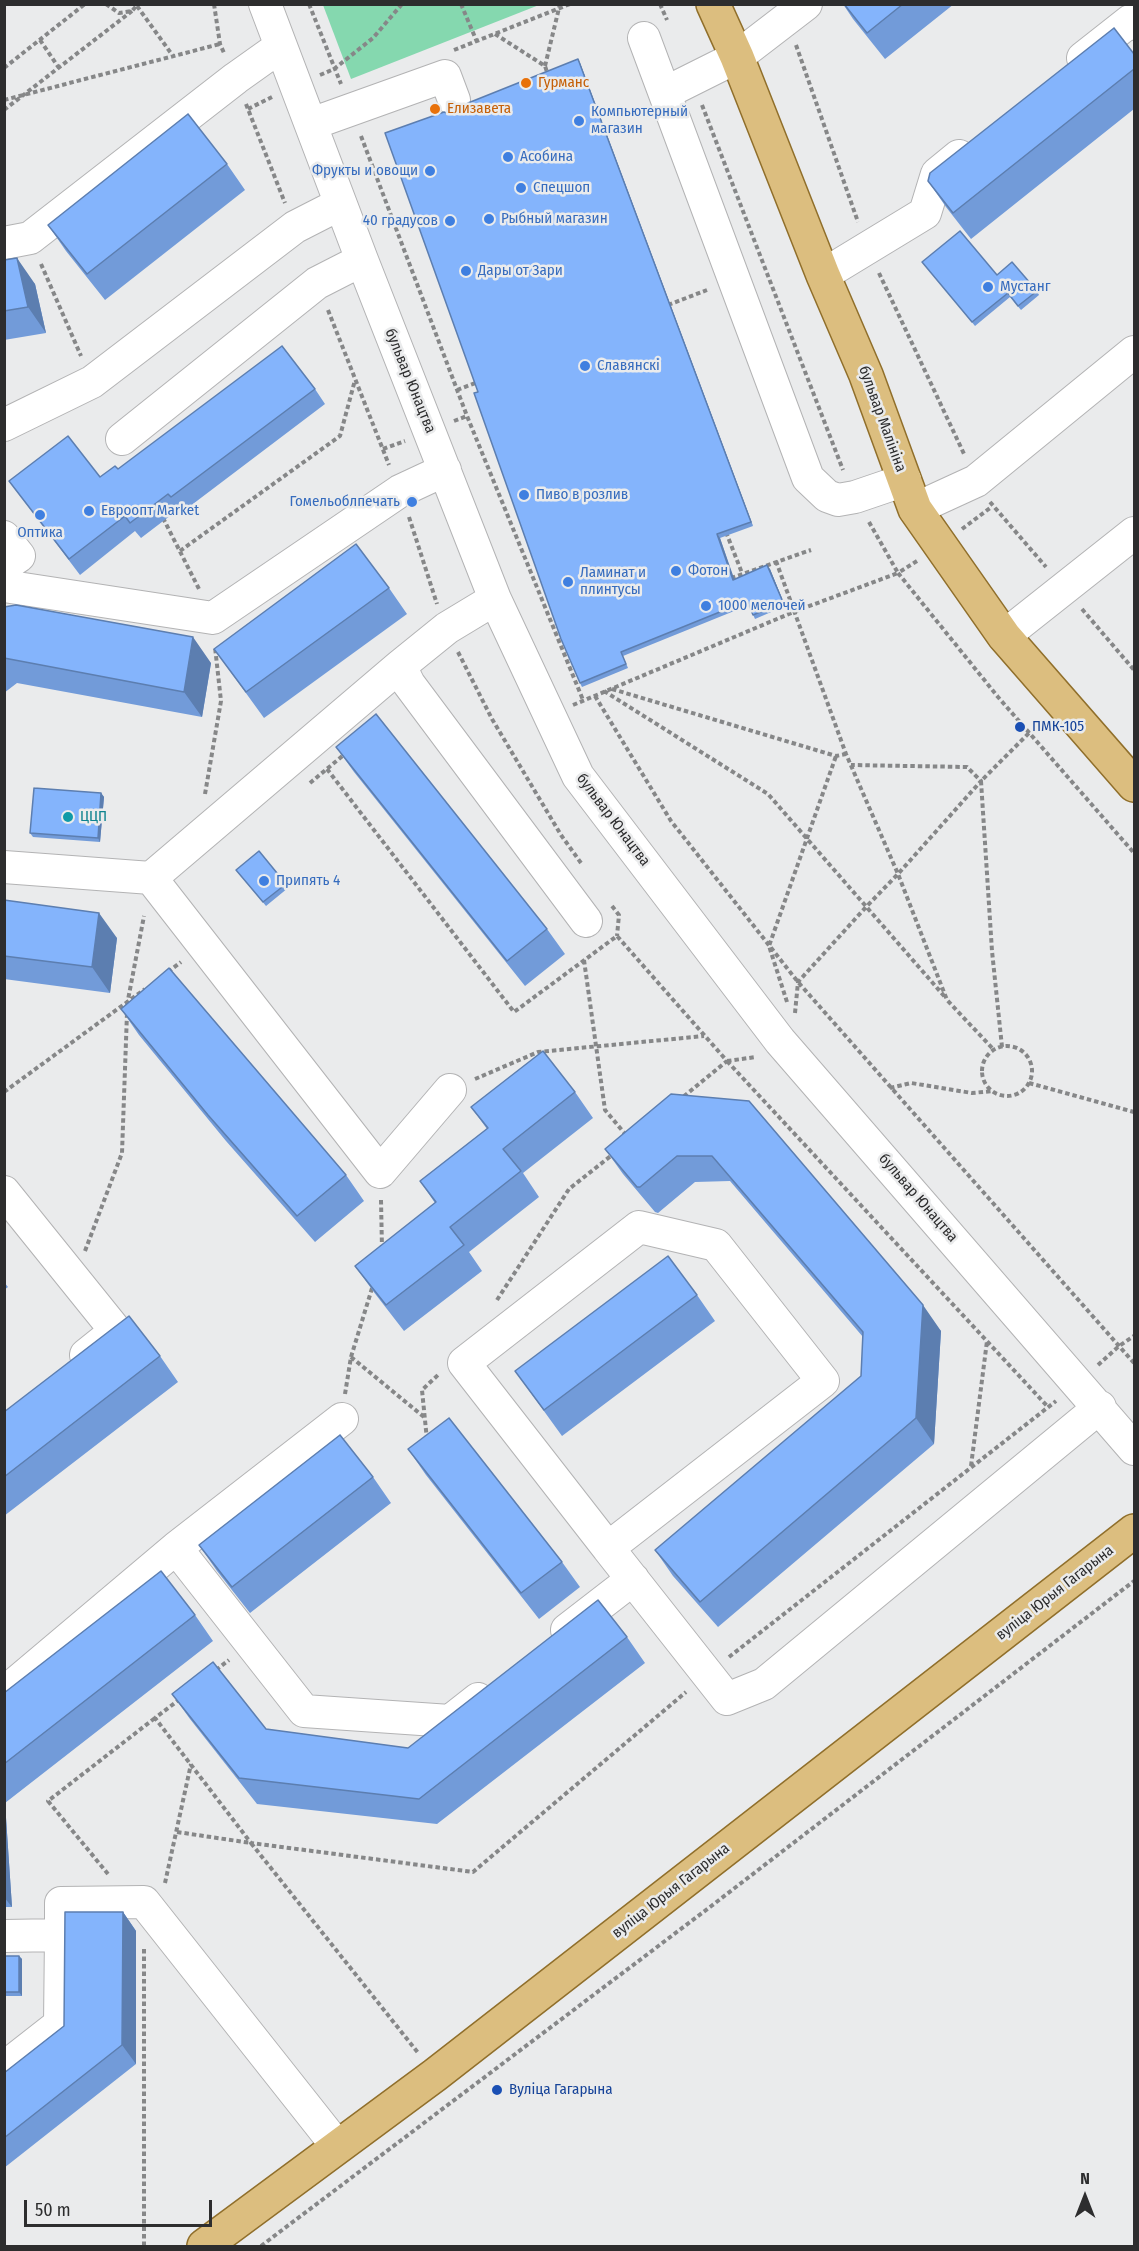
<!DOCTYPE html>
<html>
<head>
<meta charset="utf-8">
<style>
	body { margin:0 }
	#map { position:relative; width:1139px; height:2251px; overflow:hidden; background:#eaebec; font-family:"Fira Sans Condensed",sans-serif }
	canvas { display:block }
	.frame { position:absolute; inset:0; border:6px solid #2d2d2e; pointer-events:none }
	.north { position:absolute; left:1055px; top:2167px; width:60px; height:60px; -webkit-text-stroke:4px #eaebec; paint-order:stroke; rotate:0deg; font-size:16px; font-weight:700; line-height:24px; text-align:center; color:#2d2d2e }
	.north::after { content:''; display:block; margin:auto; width:21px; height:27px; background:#2d2d2e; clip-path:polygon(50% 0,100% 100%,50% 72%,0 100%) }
	.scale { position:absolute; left:24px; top:2200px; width:188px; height:27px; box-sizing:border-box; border:3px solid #2d2d2e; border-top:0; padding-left:8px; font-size:18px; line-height:21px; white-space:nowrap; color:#2d2d2e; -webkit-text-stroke:4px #eaebec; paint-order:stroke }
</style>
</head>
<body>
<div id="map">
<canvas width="1139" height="2251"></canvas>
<div class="frame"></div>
<div class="north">N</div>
<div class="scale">50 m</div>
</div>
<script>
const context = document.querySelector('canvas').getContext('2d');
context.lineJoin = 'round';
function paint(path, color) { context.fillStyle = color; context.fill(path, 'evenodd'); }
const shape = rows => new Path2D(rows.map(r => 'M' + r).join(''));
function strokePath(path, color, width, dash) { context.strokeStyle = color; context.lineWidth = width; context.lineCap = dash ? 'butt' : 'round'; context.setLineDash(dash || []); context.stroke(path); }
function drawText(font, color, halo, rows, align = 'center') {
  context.font = font + ' "Fira Sans Condensed",sans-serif'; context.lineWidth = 5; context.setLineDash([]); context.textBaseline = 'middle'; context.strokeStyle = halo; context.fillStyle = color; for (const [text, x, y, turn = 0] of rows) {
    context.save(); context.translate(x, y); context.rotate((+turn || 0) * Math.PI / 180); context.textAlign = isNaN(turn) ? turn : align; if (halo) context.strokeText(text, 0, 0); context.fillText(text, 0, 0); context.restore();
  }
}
paint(shape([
	[323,5,539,5,351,79]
]), '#85d8af');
const minor = shape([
	[265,4,362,260,495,599,578,776,780,1041,1134,1449],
	[644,38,808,478,827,496,838,500,855,497,905,480],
	[1083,58,1130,21,1134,24],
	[665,93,737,57,806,4],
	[311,124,445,76,454,100],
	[4,243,30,238,236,78,281,46],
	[823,275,925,213,937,174,959,156],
	[4,425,92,382,295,227,340,204],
	[122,439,317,283,362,260],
	[915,509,976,481,1134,352],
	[4,537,19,556,4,566],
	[4,586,213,618,400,491,445,470],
	[1004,636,1134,533],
	[400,666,409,684,586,921],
	[4,867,151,878,400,666,447,628,495,599],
	[151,878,380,1172,450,1090],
	[4,1192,116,1331,86,1355],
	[176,1548,304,1711,450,1721,478,1699],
	[608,1548,464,1363,639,1227,716,1245,823,1381,608,1548,727,1699,764,1684,1100,1407],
	[567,1630,633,1579],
	[4,1693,176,1548,342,1419],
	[61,1935,61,1903,144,1902,337,2146],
	[4,1936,61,1935,60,2024,4,2068]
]);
const major = shape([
	[713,4,737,57,823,275,866,375,915,509,1004,636,1134,785],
	[204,2246,435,2075,1134,1531]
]);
strokePath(minor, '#b3b3b4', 34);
strokePath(major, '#906f2b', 36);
strokePath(shape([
	[106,4,119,13,132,11,138,4],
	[214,4,220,44,224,53],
	[309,4,341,84],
	[461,4,477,42],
	[660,4,667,20],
	[137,6,173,56],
	[495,34,545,66,548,75],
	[40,40,59,68],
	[796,45,858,222],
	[454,50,570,4],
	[545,66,560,4],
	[4,68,85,4],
	[320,75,334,69,373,38,402,4],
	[4,100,220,44],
	[246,104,285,203],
	[702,105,843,470],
	[248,109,272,97],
	[4,110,132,11],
	[361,136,467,416,583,700],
	[41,264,81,356],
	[879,273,965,456],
	[668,305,707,290],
	[328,310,389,465],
	[457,390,478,382],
	[454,421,467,416],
	[383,449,405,441],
	[990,502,1046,567],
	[409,517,437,604],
	[163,518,199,589],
	[962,529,990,508],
	[726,532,742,573],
	[180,551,340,436,355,380],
	[776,561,846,754,898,874,947,1000,994,1050],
	[917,561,898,573,998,697,1134,853],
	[731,578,811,550],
	[1082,609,1134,670],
	[458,652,492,719,561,835,581,863],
	[612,689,836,756,846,754],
	[604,691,768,794,945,997],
	[595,696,671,821,798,982,1134,1363],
	[573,705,796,611,898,573,869,522],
	[327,769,514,1012,617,936,727,1061,683,1097],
	[310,783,346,753],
	[205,794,221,701,215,647],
	[612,906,619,915,617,936],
	[584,960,605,1110,626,1135],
	[168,972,181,962],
	[787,1002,769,946,836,756],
	[127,1005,144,916],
	[795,1013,798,982,866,907,898,874,981,781,967,767,851,765],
	'982 1071a25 25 0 1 1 50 0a25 25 0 1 1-50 0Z',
	[1002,1047,992,951,981,781,1029,733],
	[727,1061,756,1057],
	[727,1061,1048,1407],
	[475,1079,538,1052,704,1036],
	[1029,1083,1134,1112],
	[890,1088,911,1083,972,1093,993,1091],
	[4,1092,145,989],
	[381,1200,382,1249],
	[85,1251,122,1153,127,1013],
	[497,1300,569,1189,612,1155],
	[351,1357,424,1417],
	[1098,1365,1119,1346,1134,1336],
	[345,1394,351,1357,373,1285],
	[427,1440,422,1390,439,1374],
	[971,1466,987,1341],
	[729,1657,1056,1401],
	[216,1670,229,1660],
	[180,1699,155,1718,251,1843,473,1872,686,1692],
	[177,1832,251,1843,419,2054],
	[108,1874,48,1801,155,1718],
	[165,1883,191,1764],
	[144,2246,144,1948],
	[261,2246,710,1907,1134,1581]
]), '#868788', 4, [4.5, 3]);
strokePath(minor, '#fff', 32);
strokePath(major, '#dcbe7f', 33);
paint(shape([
	[843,4,954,4,885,59,853,19],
	[1134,54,1134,109,971,239,946,207,928,181],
	[578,59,580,63,753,526,720,538,734,580,770,569,785,606,755,619,749,605,623,656,628,668,582,687,580,683,478,392,449,114,458,113,465,108],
	[227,164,245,190,105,300,66,251,48,225],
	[4,260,35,284,46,333,4,340],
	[925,265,997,275,1037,291,1039,295,1021,310,1010,297,975,326],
	[315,389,325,404,181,513,179,509,141,538,135,531,80,575,9,481,100,477],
	[389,588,407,614,264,718,214,649],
	[4,607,211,663,202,717,17,683,4,693],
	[336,747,547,929,565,954,525,986,354,772],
	[101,793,104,797,100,842,33,837,30,833],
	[259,851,288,888,266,906,239,873],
	[4,900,117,938,110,993,4,979],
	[121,1009,346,1175,364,1201,315,1242,226,1141,139,1035],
	[575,1092,593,1118,523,1173,539,1197,469,1252,482,1271,404,1331,373,1291,355,1266,435,1203,420,1181,487,1129,471,1107],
	[671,1094,941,1331,934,1444,718,1627,673,1576,655,1550,861,1376,863,1337,730,1181,695,1182,658,1213,655,1212,623,1174,605,1149],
	[4,1282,8,1287,4,1290],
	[697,1295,715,1321,562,1436,515,1371],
	[160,1356,178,1382,4,1516,4,1412],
	[408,1449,562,1562,580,1587,539,1619,426,1475],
	[373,1477,391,1503,250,1613,217,1571,199,1545],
	[195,1615,213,1641,5,1803,12,1907,4,1907,4,1693],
	[627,1637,645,1663,437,1824,257,1804,190,1719,172,1694,266,1729,408,1748],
	[123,1912,136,1931,136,2064,4,2168,4,2073,64,2026],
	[4,1956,19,1956,22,1959,22,1996,4,1996]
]), '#729bd9');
paint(shape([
	[578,59,580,63,753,526,751,522],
	[17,258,35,284,46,333,28,307],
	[717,534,720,538,736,584,733,580],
	[767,565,770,569,785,606,783,602],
	[193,637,211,663,202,717,184,692],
	[101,793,104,797,100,842,98,838],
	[99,913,117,938,110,993,92,967],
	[923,1305,941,1331,934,1444,916,1418],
	[4,1802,5,1803,12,1907,4,1897],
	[123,1912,136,1931,136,2064,122,2045],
	[19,1956,22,1959,22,1996,19,1992]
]), '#5c7eb0');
const building = shape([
	[844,4,903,4,867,33,844,4],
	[1114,28,1134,54,1134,69,953,213,928,181,930,173,1114,28],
	[578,59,751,522,717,534,733,580,767,565,783,602,753,615,747,601,621,652,626,664,580,683,561,639,474,393,478,392,385,133,444,112,449,114,458,113,465,108,468,103,578,59],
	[188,114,227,164,87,274,48,225,188,114],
	[960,231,997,275,1012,262,1037,291,1018,306,1008,293,972,322,922,262,960,231],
	[17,258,28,307,4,311,4,260,17,258],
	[282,346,315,389,171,497,168,494,130,523,125,516,69,559,9,481,68,436,100,477,115,466,118,469,282,346],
	[356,544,389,588,246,692,214,649,356,544],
	[16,605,193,637,184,692,4,658,4,607,16,605],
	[376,714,547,929,507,961,336,747,376,714],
	[34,788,101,793,98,838,30,833,34,788],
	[259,851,286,884,263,902,236,870,259,851],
	[4,900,99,913,92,967,4,956,4,900],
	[169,968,346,1175,297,1216,208,1115,121,1009,169,968],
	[543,1051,575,1092,503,1149,521,1171,450,1227,464,1245,386,1305,355,1266,436,1202,420,1181,488,1128,471,1107,543,1051],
	[671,1094,749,1101,923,1305,916,1418,700,1602,655,1550,861,1376,863,1332,712,1156,677,1156,640,1187,637,1187,605,1149,671,1094],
	[668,1256,697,1295,544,1410,515,1371,668,1256],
	[129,1316,160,1356,4,1477,4,1412,129,1316],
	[449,1418,562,1562,521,1593,408,1449,449,1418],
	[340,1435,373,1477,232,1587,199,1545,340,1435],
	[161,1571,195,1615,4,1764,4,1693,161,1571],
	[598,1600,627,1637,419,1799,239,1778,172,1694,213,1662,266,1729,408,1748,598,1600],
	[65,1912,123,1912,122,2045,4,2138,4,2073,64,2026,65,1912],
	[4,1956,19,1956,19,1992,4,1992,4,1956]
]);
paint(building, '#84b4fc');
strokePath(building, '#5c7eb0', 1.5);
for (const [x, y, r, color] of [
	[526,83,6,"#e8710a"],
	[435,109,6,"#e8710a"],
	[579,121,6,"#3f7fe0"],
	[508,157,6,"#3f7fe0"],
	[430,171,6,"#3f7fe0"],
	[521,188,6,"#3f7fe0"],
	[489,219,6,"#3f7fe0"],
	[450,221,6,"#3f7fe0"],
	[466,271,6,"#3f7fe0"],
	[988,287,6,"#3f7fe0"],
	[585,366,6,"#3f7fe0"],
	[524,495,6,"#3f7fe0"],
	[412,502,6,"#3f7fe0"],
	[89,511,6,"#3f7fe0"],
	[40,515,6,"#3f7fe0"],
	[676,571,6,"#3f7fe0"],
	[568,582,6,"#3f7fe0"],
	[706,606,6,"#3f7fe0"],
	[1020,727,6,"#1a4fb4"],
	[68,817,6,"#0f9aa8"],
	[264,881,6,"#3f7fe0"],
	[497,2090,6,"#1a4fb4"]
]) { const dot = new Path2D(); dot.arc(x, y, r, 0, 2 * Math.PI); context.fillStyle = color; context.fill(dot); strokePath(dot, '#eaebec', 2); }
drawText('15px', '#c56008', '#eaebec', [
	["Гурманс",538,83],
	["Елизавета",447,109]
], 'left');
drawText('15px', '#366cbe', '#eaebec', [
	["Компьютерный",591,112],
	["магазин",591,129],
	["Асобина",520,157],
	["Фрукты и овощи",418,171,"right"],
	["Спецшоп",533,188],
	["Рыбный магазин",501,219],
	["40 градусов",438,221,"right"],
	["Дары от Зари",478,271],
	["Мустанг",1000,287],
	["Славянскі",597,366],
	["Пиво в розлив",536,495],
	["Гомельоблпечать",400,502,"right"],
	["Евроопт Market",101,511],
	["Оптика",40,533,"center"],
	["Фотон",688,571],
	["Ламинат и",580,573],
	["плинтусы",580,590],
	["1000 мелочей",718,606],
	["Припять 4",276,881]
], 'left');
drawText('15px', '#2d2d2e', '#eaebec', [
	["бульвар Юнацтва",410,381,68],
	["бульвар Малініна",882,419,70],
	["бульвар Юнацтва",613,820,53],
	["бульвар Юнацтва",918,1198,49],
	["вуліца Юрыя Гагарына",1055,1593,-38],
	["вуліца Юрыя Гагарына",671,1891,-38]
]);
drawText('15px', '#164399', '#eaebec', [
	["ПМК-105",1032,727],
	["Вуліца Гагарына",509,2090]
], 'left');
drawText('15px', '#0d838f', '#eaebec', [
	["ЦЦП",80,817]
], 'left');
</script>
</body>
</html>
